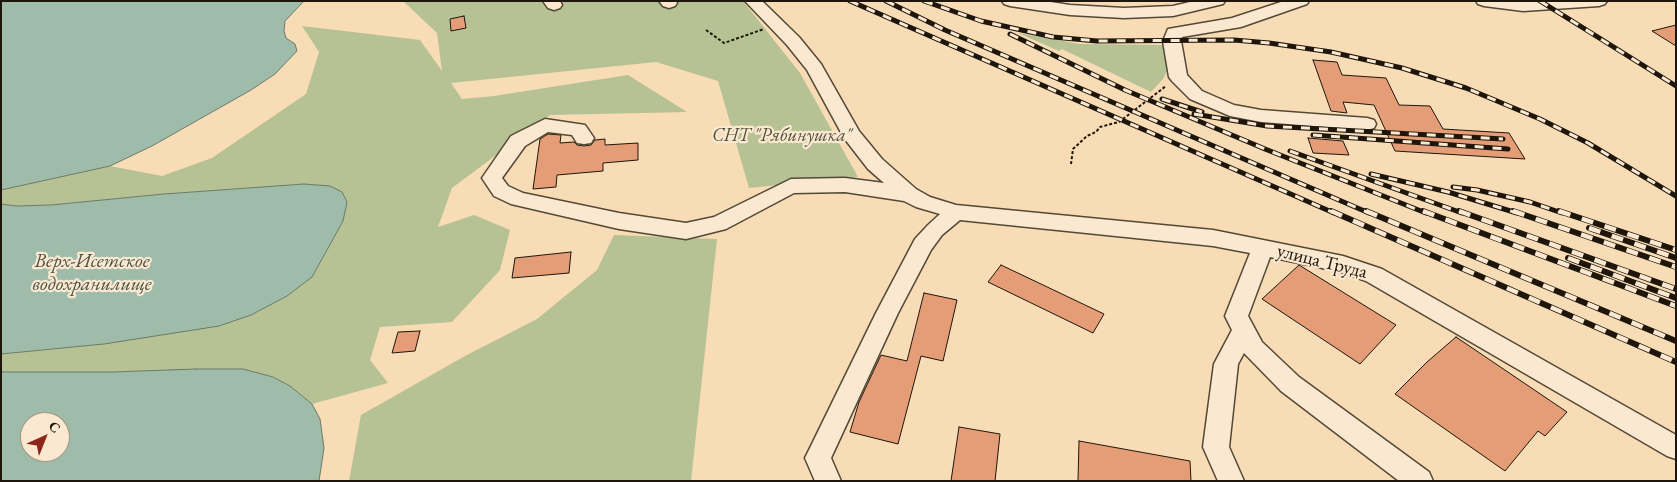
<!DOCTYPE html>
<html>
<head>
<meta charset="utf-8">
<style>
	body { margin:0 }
	#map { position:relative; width:1677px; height:482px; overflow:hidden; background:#f7dcb6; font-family:"EB Garamond",serif }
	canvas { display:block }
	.frame { position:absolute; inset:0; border:2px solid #1e160b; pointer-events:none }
	.north { position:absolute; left:20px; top:412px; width:50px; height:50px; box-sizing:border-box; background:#fae8d0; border:1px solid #a29481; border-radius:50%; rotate:44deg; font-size:14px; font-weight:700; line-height:20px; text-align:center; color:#1e160b }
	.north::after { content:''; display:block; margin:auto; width:18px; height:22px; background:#8f2418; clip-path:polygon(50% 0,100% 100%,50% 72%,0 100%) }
</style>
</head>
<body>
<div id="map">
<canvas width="1677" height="482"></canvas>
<div class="frame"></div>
<div class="north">С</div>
</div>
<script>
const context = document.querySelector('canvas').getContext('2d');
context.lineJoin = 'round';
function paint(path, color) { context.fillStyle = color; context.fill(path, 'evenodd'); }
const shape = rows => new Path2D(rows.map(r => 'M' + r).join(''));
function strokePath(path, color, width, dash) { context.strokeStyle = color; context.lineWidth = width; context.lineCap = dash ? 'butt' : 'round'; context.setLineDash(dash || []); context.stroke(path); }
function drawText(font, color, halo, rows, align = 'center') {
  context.font = font + ' "EB Garamond",serif'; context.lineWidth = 4.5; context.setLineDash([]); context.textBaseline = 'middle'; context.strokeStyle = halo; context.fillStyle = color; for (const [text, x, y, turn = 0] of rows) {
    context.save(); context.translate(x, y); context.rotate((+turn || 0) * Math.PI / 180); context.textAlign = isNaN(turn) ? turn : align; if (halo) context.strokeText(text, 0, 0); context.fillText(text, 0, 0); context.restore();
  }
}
paint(shape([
	[403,1,743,1,800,73,858,177,749,188,718,81,656,62,451,83,462,99,494,96,628,75,687,112,550,115,452,188,438,227,474,215,510,230,500,270,452,322,380,327,370,360,388,383,312,404,290,386,273,377,243,369,113,372,1,372,1,354,104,344,251,315,287,296,312,277,343,221,304,184,164,194,51,205,16,206,1,204,1,190,110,166,162,176,212,158,306,94,319,52,302,26,420,40,442,71,437,33],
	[1018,33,1080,44,1166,45,1169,67,1163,79,1151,92,1062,49,1059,51],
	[614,235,717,239,691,481,349,481,361,415,465,356,537,319,597,270]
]), '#b6c293');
const water = shape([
	[1,1,304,1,285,21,284,31,286,38,295,44,297,51,275,74,251,90,152,146,110,166,1,190,1,1],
	[304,184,330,186,342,192,347,202,343,221,312,277,287,296,251,315,219,326,104,344,1,354,1,204,16,206,51,205,164,194,304,184],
	[196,369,243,369,273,377,290,386,312,404,320,419,324,448,319,481,1,481,1,372,113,372,196,369],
	[30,422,60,422,60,452,30,452,30,422]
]);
paint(water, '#9ebca9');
strokePath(water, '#6b7a6a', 1);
const building = shape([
	[464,16,466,28,451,31,450,19,464,16],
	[1676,25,1676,46,1652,31,1676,25],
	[1313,60,1337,62,1342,75,1386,78,1399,105,1430,106,1443,129,1509,133,1525,159,1395,151,1374,105,1343,102,1347,113,1331,111,1313,60],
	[548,134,561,135,560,143,574,142,577,145,584,146,591,145,595,140,605,139,605,145,638,143,638,160,603,163,603,171,557,175,556,187,533,189,540,139,548,134],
	[1308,138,1343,141,1349,155,1313,153,1308,138],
	[571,252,569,273,512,278,515,258,571,252],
	[1001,265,1104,314,1093,333,988,282,1001,265],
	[1299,265,1396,325,1360,364,1262,299,1299,265],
	[924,293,957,300,943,361,921,356,898,444,850,432,859,402,881,355,907,361,924,293],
	[420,331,415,351,392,353,398,332,420,331],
	[1456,337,1567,412,1545,436,1538,431,1505,471,1395,394,1427,362,1456,337],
	[959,427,1000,434,995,481,951,481,959,427],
	[1079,441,1190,461,1191,481,1078,481,1079,441]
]);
paint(building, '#e59d77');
strokePath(building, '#1e160b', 1);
const minor = shape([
	[543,1,560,1,562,5,560,8,554,10,548,8,543,1],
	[659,1,676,1,677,3,675,6,669,8,663,6,659,1],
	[745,1,762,1,799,37,821,64,859,131,882,159,916,189,930,197,956,205,1213,230,1343,256,1382,269,1676,435,1676,459,1667,456,1366,281,1341,272,1270,257,1248,316,1262,342,1299,377,1429,472,1433,481,1399,481,1281,391,1244,353,1238,364,1229,447,1244,481,1218,481,1203,447,1214,364,1232,330,1225,316,1250,253,1213,246,960,220,942,235,931,250,898,313,831,458,841,481,815,481,805,458,809,450,876,313,915,239,928,225,940,214,916,207,904,201,845,192,794,193,726,229,686,239,619,229,511,204,494,196,482,178,511,136,545,119,585,125,594,138,591,143,584,144,577,143,572,135,548,132,525,146,502,178,508,186,523,193,619,213,686,223,714,217,791,179,845,178,884,183,868,169,844,138,807,70,787,45,745,1],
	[1002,1,1044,1,1070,5,1124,8,1173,6,1194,1,1225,1,1223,4,1173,16,1124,18,1070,15,1010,6,1004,4,1002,1],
	[1284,1,1309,1,1307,4,1241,27,1182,37,1181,41,1187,75,1202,91,1234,105,1261,110,1367,118,1374,120,1376,124,1374,128,1367,130,1261,122,1230,116,1190,99,1172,81,1169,77,1163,41,1168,29,1232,18,1284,1],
	[1476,1,1607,1,1605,4,1599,6,1523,11,1484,6,1478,4,1476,1]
]);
strokePath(minor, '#544836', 3);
strokePath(shape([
	[706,30,724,43,764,29],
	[1071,164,1073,149,1087,136,1096,132,1100,127,1119,122,1166,86]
]), '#1e160b', 2, [3, 2]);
paint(minor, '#fae8d0');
const railFar1 = shape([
	[850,1,1334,213],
	[886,1,945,30,1369,213],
	[924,1,981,21,1053,37,1097,41,1234,40,1269,43,1331,52,1402,68,1466,88,1540,119,1588,143,1676,196],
	[1540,1,1676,86],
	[1010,34,1125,90,1265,149,1426,213],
	[1162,99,1202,112],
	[1194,114,1267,126,1503,139],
	[1313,135,1508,149],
	[1290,151,1462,213],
	[1371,174,1448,192,1517,213],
	[1453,187,1477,190,1530,202,1562,213]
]);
const rail = shape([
	[1331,211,1676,362],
	[1366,211,1676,341],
	[1423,211,1676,306],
	[1459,211,1676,289],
	[1513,211,1676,267],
	[1559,211,1676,250],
	[1589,228,1676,258],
	[1568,258,1676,298]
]);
strokePath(railFar1, '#1e160b', 5);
strokePath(rail, '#1e160b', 6);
strokePath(railFar1, '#fae8d0', 3, [9]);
strokePath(rail, '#fae8d0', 4.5, [12]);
drawText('italic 19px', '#53523b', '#fae8d0', [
	["СНТ \"Рябинушка\"",782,136]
]);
drawText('19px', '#1e160b', '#fae8d0', [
	["улица Труда",1322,262,14]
]);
drawText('italic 20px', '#4b5042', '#fae8d0', [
	["Верх-Исетское",92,262],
	["водохранилище",92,285]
]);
</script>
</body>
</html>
